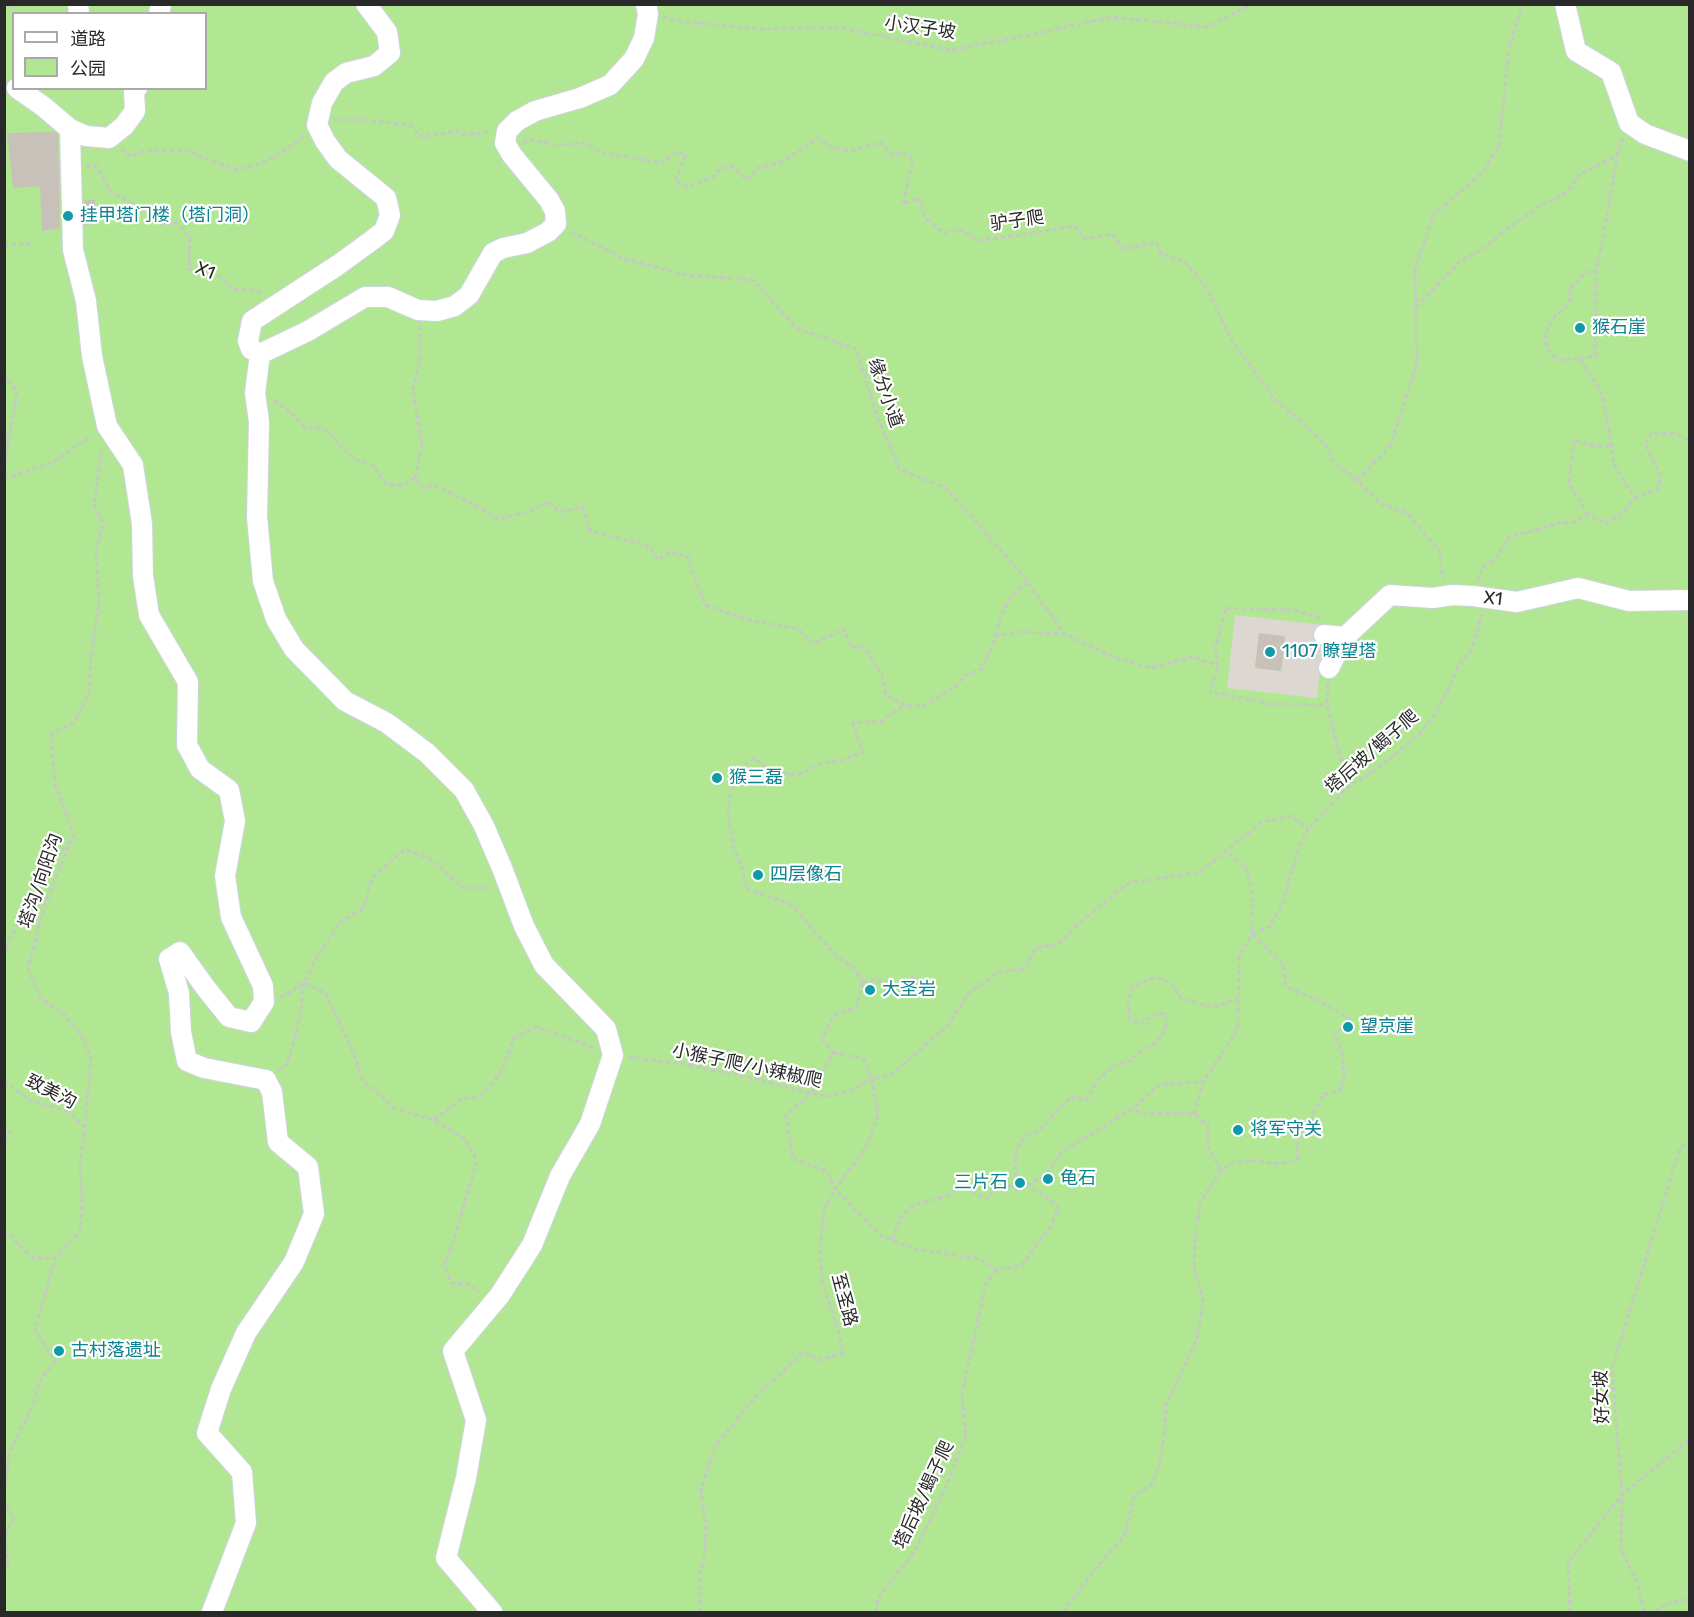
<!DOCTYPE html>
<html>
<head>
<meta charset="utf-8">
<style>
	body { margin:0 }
	#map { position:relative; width:1694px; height:1617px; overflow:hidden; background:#ede4da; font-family:Rubik,"Noto Sans SC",sans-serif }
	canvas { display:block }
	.frame { position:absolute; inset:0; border:6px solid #292929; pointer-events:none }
	.legend { position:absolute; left:12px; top:12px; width:195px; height:78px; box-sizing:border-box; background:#fff; border:2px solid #a9a9a9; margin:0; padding:8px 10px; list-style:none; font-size:18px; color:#292929 }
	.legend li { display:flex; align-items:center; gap:12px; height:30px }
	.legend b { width:30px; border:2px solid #a9a9a9 }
</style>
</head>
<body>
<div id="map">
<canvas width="1694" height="1617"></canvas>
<div class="frame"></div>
<ul class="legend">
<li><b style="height:8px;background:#fff"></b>道路</li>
<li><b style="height:16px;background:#b1e792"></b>公园</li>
</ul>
</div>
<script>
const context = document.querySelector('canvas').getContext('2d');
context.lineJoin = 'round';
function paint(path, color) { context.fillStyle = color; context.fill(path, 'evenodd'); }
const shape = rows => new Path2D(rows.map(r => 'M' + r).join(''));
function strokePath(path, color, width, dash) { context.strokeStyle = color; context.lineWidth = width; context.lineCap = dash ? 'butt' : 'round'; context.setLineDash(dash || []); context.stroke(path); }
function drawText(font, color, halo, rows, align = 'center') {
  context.font = font + ' Rubik,"Noto Sans SC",sans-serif'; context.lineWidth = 4.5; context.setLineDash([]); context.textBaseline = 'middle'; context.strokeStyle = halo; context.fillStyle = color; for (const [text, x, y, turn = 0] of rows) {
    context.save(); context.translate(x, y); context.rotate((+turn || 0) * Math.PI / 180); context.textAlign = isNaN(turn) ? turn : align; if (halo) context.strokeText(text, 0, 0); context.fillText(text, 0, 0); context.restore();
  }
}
paint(shape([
	[5,5,1689,5,1689,1612,5,1612],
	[14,14,206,14,206,88,14,88]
]), '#b1e792');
paint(shape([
	[1235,615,1325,625,1317,698,1227,688],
	[1259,634,1285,637,1281,671,1255,668]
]), '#dcd7d1');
paint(shape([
	[55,132,58,135,60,228,42,231,40,186,13,188,7,133],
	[95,199,95,224,84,225,84,201],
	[1259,633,1285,636,1281,671,1255,668]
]), '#c8c1ba');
const minor = shape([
	[78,4,79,14],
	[1565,4,1576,51,1611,72,1629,123,1645,134,1690,151],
	[159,14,161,4],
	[17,88,44,107,70,129,73,250,86,301,92,356,107,426,133,465,142,524,143,576,149,615,188,682,187,745,200,769,229,790,235,821,225,876,231,917,263,986,264,1002,251,1022,229,1017,205,987,180,952,169,959,179,993,181,1032,187,1061,204,1068,266,1080,272,1092,278,1142,308,1167,314,1214,294,1262,246,1333,221,1389,207,1433,242,1472,246,1523,212,1612],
	[70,129,86,136,109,138,124,126,135,111,134,91,137,88],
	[260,354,255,393,259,422,257,517,263,581,276,619,294,649,345,701,387,723,427,753,464,790,484,826,502,868,524,926,544,965,606,1029,613,1055,590,1124,560,1176,532,1245,500,1295,453,1351,476,1420,466,1478,446,1558,492,1612],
	[260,354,308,331,365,297,388,297,418,310,437,311,455,306,469,295,493,253,503,248,527,243,548,232,556,224,555,211,549,200,512,155,505,143,507,131,517,121,535,111,580,98,610,85,634,59,644,38,648,14,646,4],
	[260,354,251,349,248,341,252,321,338,265,371,241,384,231,390,215,386,198,338,159,325,141,317,125,322,103,334,82,346,73,374,66,390,53,387,32,366,4],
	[1324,635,1345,637],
	[1329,668,1345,637,1390,595,1433,598,1452,595,1473,596,1517,602,1578,588,1629,601,1690,600]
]);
strokePath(minor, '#cfd3e3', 22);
strokePath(shape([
	[12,4,16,14],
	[663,17,686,22,758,29,841,28,951,50,1035,34,1112,17,1207,27,1253,4],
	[334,120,367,120,410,125,421,137,457,131,461,135,490,132],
	[1623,138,1618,151,1602,244,1596,272,1586,272,1569,290,1570,299,1567,306,1555,316,1545,334,1548,350,1558,360,1580,359,1602,394,1610,436,1614,465,1626,485,1636,497,1659,488,1660,475,1645,444,1652,433,1676,434,1690,441],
	[524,143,527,139,555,145,584,143,605,153,663,163,677,152,686,155,675,181,686,187,713,177,720,169,733,167,747,180,758,168,782,162,818,138,833,148,852,151,880,142,891,155,903,152,913,160,903,204,919,198,925,218,945,233,959,229,979,240,1000,238,1075,226,1084,239,1112,234,1124,249,1156,242,1161,254,1184,261,1200,279,1211,296,1230,338,1273,397,1325,444,1334,462,1357,481,1381,504,1407,513,1440,551,1441,571,1445,580],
	[121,148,130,156,145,151,188,151,235,170,260,164,286,150,305,135],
	[86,166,96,166,111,192,138,207,161,224,177,223,190,238,189,269,220,277,233,289,251,290,264,293],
	[571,232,625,259,686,275,753,280,796,328,856,349,877,415,899,469,946,488,1015,566,1065,634],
	[4,245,34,244],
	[1416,308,1460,261,1483,249,1504,231,1535,209,1569,191,1580,174,1617,156],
	[1580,359,1595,356,1596,272],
	[4,374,17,392,4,472],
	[274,400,293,415,304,427,326,430,355,460,373,465,385,483,402,486,415,478,422,488,433,485,468,501,498,519,533,511,548,501,559,512,583,507,590,531,649,546,658,560,670,552,687,556,705,605,749,620,798,629,813,644,844,629,851,647,864,647,882,675,886,695,906,706,923,706,955,687,966,675,982,669,996,636,1017,632,1065,634,1113,657,1151,668,1193,657,1218,666],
	[4,435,12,429],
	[415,478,422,445,413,389,420,360,420,326],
	[4,479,49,464,92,436],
	[1357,480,1391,445,1417,363,1415,268,1434,214,1482,173,1499,146,1509,49,1522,4],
	[4,500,4,509],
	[1588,515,1569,483,1574,440,1594,446,1611,446],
	[1478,581,1482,568,1497,557,1509,537,1560,523,1575,522,1588,515,1606,523,1624,513,1629,504,1636,497],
	[1320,618,1294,610,1226,608,1215,649,1218,666,1210,692,1271,704,1327,705],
	[996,636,1001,615,1012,596,1027,583],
	[1328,684,1327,705,1348,787],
	[4,954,11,937,42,877,71,839],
	[863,982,855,969,834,954,792,905,746,888,743,870,734,848,728,814,730,795,736,773,754,758,775,773,797,775,823,763,844,760,863,752,853,723,883,721,892,713,905,706],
	[863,982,876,979,889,987,899,984,917,974],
	[280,997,291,992,304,982,326,994,354,1054,362,1079,394,1108,434,1120,465,1139,477,1161,454,1239,444,1266,452,1283,469,1284,479,1292],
	[833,1053,864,1059,872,1079,878,1116,866,1147,835,1189,881,1236,915,1249,980,1259,997,1270],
	[629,1057,682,1064,748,1077,827,1097,855,1089,868,1080,893,1074,948,1025,969,993,998,972,1025,969,1036,948,1059,944,1078,924,1129,883,1200,872,1262,822,1291,816,1308,829],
	[278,1071,286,1065,295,1039,301,1012,304,982,318,955,341,921,364,908,372,878,405,849,430,859,464,888,490,888],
	[4,1082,30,1100,67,1111,85,1127],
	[1128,1110,1148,1113,1194,1114,1208,1125,1208,1147,1221,1170],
	[1194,1114,1203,1082],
	[434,1120,458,1101,481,1095,502,1071,514,1038,536,1027,594,1048],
	[4,1125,10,1132,4,1142],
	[4,1230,31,1257,55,1259],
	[892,1240,898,1224,904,1213,914,1205,946,1196,957,1189,965,1187,987,1199,998,1185,1010,1186,1017,1190,1029,1185,1015,1174,1016,1150,1024,1138,1045,1126,1056,1111,1071,1097,1087,1100,1097,1081,1114,1065,1131,1061,1140,1052,1157,1042,1165,1030,1167,1020,1163,1013,1152,1016,1141,1024,1130,1020,1128,1002,1133,987,1151,979,1160,978,1172,984,1181,998,1206,1006,1219,1006,1238,998],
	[4,1495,10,1451,34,1403,39,1382,55,1361,35,1330,55,1259,80,1231,82,1205,80,1163,84,1137,91,1058,81,1035,64,1014,40,998,28,968,45,904,74,835,55,784,51,735,75,722,89,691,91,659,99,602,96,552,103,523,94,505,102,449],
	[4,1498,13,1519,5,1536,8,1565,4,1571],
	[700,1612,700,1573,704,1561,706,1528,701,1489,716,1444,762,1390,781,1374,803,1352,820,1360,843,1353,839,1333,822,1281,820,1244,825,1207,835,1189,827,1171,793,1159,786,1115,811,1094,833,1053,822,1039,832,1019,839,1012,856,1008,863,982],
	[876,1612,878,1598,915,1551,945,1489,966,1436,962,1393,986,1284,997,1270,1022,1265,1052,1224,1059,1207,1029,1185,1049,1172,1061,1152,1102,1128,1139,1103,1160,1084,1203,1082,1238,1029,1239,955,1252,934,1269,927,1282,905,1297,853,1308,829,1348,787,1380,767,1420,733,1434,716,1450,686,1458,666,1471,651,1482,614],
	[1063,1612,1098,1566,1125,1535,1134,1496,1153,1484,1160,1460,1165,1430,1166,1405,1197,1339,1203,1300,1194,1267,1195,1240,1200,1203,1221,1170,1234,1163,1251,1160,1269,1163,1285,1163,1298,1158,1296,1146,1303,1132,1312,1125,1313,1113,1324,1094,1339,1092,1344,1077,1342,1053,1335,1032,1348,1027,1350,1019,1316,999,1286,987,1283,965,1252,934,1253,894,1246,868,1226,850],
	[1570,1612,1568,1562,1622,1495,1612,1368,1680,1148,1690,1140],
	[1644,1612,1638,1584,1621,1549,1622,1495,1690,1439],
	[1656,1612,1656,1610,1672,1602,1690,1599]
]), '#c7c7c7', 3, [4.5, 3]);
strokePath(minor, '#fff', 20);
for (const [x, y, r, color] of [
	[68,216,6,"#0f9aa8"],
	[1580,328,6,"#0f9aa8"],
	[1270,652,6,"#0f9aa8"],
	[717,778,6,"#0f9aa8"],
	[758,875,6,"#0f9aa8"],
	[870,990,6,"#0f9aa8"],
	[1348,1027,6,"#0f9aa8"],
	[1238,1130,6,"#0f9aa8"],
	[1048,1179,6,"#0f9aa8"],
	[1020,1183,6,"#0f9aa8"],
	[59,1351,6,"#0f9aa8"]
]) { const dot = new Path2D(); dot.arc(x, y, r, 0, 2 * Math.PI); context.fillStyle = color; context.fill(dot); strokePath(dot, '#fff', 2); }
drawText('18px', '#292929', '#fff', [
	["小汉子坡",920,28,8],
	["驴子爬",1017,221,-8],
	["X1",205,271,22],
	["缘分小道",885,393,71],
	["X1",1493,599,7],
	["塔后坡/蝎子爬",1372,752,-41],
	["塔沟/向阳沟",41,881,-71],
	["小猴子爬/小辣椒爬",747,1066,12],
	["致美沟",51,1092,27],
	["至圣路",844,1300,75],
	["好女坡",1602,1397,-92],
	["塔后坡/蝎子爬",924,1495,-65]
]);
drawText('18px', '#0d838f', '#fff', [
	["挂甲塔门楼（塔门洞）",80,216],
	["猴石崖",1592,328],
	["1107 瞭望塔",1282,652],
	["猴三磊",729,778],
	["四层像石",770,875],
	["大圣岩",882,990],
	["望京崖",1360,1027],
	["将军守关",1250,1130],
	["龟石",1060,1179],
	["三片石",1008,1183,"right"],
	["古村落遗址",71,1351]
], 'left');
</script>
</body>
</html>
